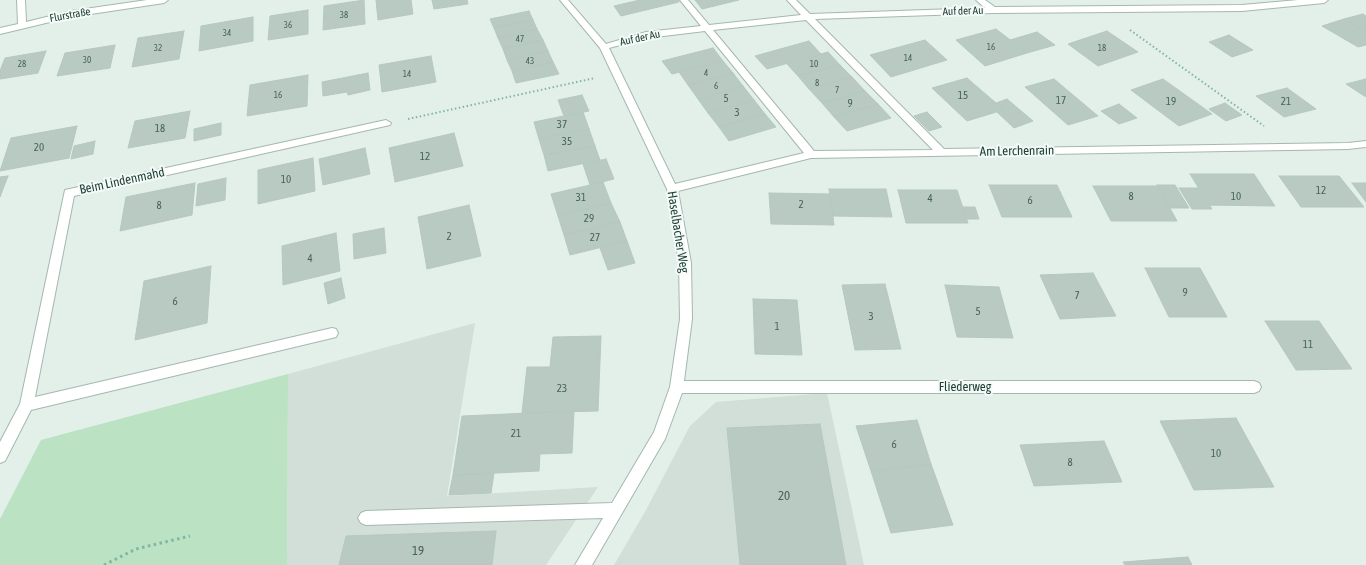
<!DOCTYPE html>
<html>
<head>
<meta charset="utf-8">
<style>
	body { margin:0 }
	canvas { display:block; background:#e3efe9 }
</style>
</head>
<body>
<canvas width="1366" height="565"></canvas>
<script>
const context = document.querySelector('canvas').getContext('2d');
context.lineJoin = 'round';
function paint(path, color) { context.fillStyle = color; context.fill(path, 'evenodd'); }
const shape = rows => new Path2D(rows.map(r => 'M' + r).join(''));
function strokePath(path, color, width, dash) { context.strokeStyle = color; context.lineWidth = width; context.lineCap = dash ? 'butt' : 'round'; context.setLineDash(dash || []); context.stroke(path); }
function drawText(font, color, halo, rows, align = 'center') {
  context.font = font + ' "Asap Condensed",sans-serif'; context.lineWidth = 4; context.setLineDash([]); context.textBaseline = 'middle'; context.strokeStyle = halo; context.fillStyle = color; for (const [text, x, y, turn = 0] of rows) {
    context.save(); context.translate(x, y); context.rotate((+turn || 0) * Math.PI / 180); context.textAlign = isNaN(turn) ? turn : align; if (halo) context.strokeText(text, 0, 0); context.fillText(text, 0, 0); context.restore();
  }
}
paint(shape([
	[475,323,447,496,598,487,546,565,287,565,288,374],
	[827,393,864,565,614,565,646,510,690,426,716,402]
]), '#d1dfd8');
paint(shape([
	[288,374,287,565,0,565,0,519,41,440]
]), '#bae2c3');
const building = shape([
	[364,0,365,24,323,30,324,6,364,0],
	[376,0,411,0,413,14,378,20,376,0],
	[432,0,467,0,468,4,434,9,432,0],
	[640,0,678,0,679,2,621,16,614,6,640,0],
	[695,0,739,0,702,9,695,0],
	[308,10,308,34,268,40,270,16,308,10],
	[529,11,533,20,494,28,490,19,529,11],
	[1363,14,1366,16,1366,32,1344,19,1363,14],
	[253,17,253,41,199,51,201,26,253,17],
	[1344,19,1366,32,1366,45,1358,47,1322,26,1344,19],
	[533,20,537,29,498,38,494,28,533,20],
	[537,29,543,40,503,49,498,38,537,29],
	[996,29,1027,53,985,66,956,40,996,29],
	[184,31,179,59,132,67,138,38,184,31],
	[1107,31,1138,52,1098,66,1068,44,1107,31],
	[1037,32,1055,45,1027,53,1010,40,1037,32],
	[1229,35,1253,50,1232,57,1209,42,1229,35],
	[543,40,548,51,507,60,503,49,543,40],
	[925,40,947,60,891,77,870,55,925,40],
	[809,41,821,54,767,69,755,56,809,41],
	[115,45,110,68,57,76,65,53,115,45],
	[713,48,723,61,672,74,662,61,713,48],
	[46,51,38,73,0,79,0,71,5,58,46,51],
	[548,51,553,62,512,71,507,60,548,51],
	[828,52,840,65,798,76,787,64,828,52],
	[431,56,436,82,382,92,379,65,431,56],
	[723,61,733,73,688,85,679,72,723,61],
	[553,62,559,74,516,83,512,71,553,62],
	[840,65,852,77,809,89,798,76,840,65],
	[368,73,370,90,348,95,347,92,323,96,322,82,368,73],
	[733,73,743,86,698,99,688,85,733,73],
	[308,75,307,106,247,116,250,85,308,75],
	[852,77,865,91,822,103,809,89,852,77],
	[967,78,996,103,1003,110,967,121,932,88,967,78],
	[1054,79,1098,116,1068,125,1025,87,1054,79],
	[1163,79,1212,114,1179,126,1131,90,1163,79],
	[1366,79,1366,97,1346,84,1366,79],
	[743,86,754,100,708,113,698,99,743,86],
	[1287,88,1316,109,1284,117,1256,96,1287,88],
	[865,91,878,104,834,117,822,103,865,91],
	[582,95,589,111,564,116,558,100,582,95],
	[1007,99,1033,121,1014,128,997,112,1003,110,996,103,1007,99],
	[754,100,765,114,719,127,708,113,754,100],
	[1225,103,1242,115,1226,121,1209,109,1225,103],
	[878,104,891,118,847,131,834,117,878,104],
	[1119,104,1137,118,1119,124,1101,111,1119,104],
	[190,111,185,138,128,148,135,121,190,111],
	[583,112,589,129,539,139,534,122,583,112],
	[927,112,942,127,929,131,914,116,927,112],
	[765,114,776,127,729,141,719,127,765,114],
	[221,123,221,135,194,141,194,129,221,123],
	[77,126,69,158,0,171,11,138,77,126],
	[589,129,595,146,544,155,539,139,589,129],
	[454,133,463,166,395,182,389,148,454,133],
	[95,141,93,154,71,159,74,146,95,141],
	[595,146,600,160,548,171,544,155,595,146],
	[365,148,370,174,323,185,319,159,365,148],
	[313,158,315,191,258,204,258,170,313,158],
	[606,159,614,179,590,185,583,164,606,159],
	[1190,174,1254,174,1275,206,1209,205,1190,174],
	[8,176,0,197,0,177,8,176],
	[1279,176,1339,176,1364,207,1301,207,1279,176],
	[226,178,225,200,196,206,198,184,226,178],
	[603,182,611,203,558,216,551,194,603,182],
	[195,183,192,215,120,231,126,197,195,183],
	[1352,183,1366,183,1366,202,1352,183],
	[989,185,1057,185,1072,217,1002,217,989,185],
	[1157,185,1175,185,1189,208,1170,208,1157,185],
	[1093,186,1158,186,1177,221,1111,221,1093,186],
	[1179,188,1199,188,1212,209,1192,209,1179,188],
	[829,189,886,189,892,217,833,216,829,189],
	[898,190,957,190,968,223,906,223,898,190],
	[769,193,830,194,834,225,771,224,769,193],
	[611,203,620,222,564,235,558,216,611,203],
	[469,205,481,256,427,269,418,217,469,205],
	[963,207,975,207,979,219,967,219,963,207],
	[620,222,627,241,570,255,564,235,620,222],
	[384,228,386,253,354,259,353,234,384,228],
	[336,233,340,271,283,285,282,246,336,233],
	[627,241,635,263,608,270,600,248,627,241],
	[211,266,207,323,135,340,144,281,211,266],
	[1145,268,1200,268,1227,317,1169,317,1145,268],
	[1093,273,1116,316,1060,319,1040,275,1093,273],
	[341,278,345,298,328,304,324,283,341,278],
	[885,284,901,349,855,350,842,285,885,284],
	[945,285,999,287,1013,338,957,337,945,285],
	[753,299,797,300,802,355,755,354,753,299],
	[1265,321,1319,321,1352,369,1296,370,1265,321],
	[601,336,598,411,522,413,527,367,550,367,553,337,601,336],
	[574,411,572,453,540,454,539,471,453,475,462,416,574,411],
	[1236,418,1274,487,1194,490,1160,421,1236,418],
	[917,420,931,464,871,471,856,426,917,420],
	[820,424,846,565,740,565,727,428,820,424],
	[1104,441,1122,482,1034,486,1020,445,1104,441],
	[931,464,953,525,891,533,871,471,931,464],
	[494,473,491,493,449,495,453,475,494,473],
	[496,531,492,565,339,565,346,536,496,531],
	[1188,557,1192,565,1125,565,1123,562,1188,557]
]);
paint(building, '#b8cac2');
strokePath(building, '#b5c9c0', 1);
const minor = shape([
	[17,0,25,0,26,22,71,11,147,0,168,0,164,3,71,17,0,34,0,28,18,24,17,0],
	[560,0,568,0,606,44,646,32,701,26,680,0,688,0,709,25,801,15,787,0,796,0,810,14,985,8,976,0,985,0,995,7,1242,5,1298,0,1328,0,1324,3,1242,11,993,13,815,19,944,149,1348,143,1366,141,1366,147,1348,149,811,158,678,191,691,263,692,319,684,381,1254,381,1259,383,1261,387,1259,391,1254,393,682,393,665,439,592,565,575,565,603,518,366,525,361,523,358,518,361,513,366,511,612,503,654,432,670,387,680,319,679,263,667,189,600,48,560,0],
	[806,20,933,150,814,151,713,30,806,20],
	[705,31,804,153,675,184,609,48,647,38,705,31],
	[386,120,391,123,390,125,74,196,35,397,332,328,336,329,338,333,336,337,332,338,31,410,5,461,0,463,0,442,20,404,65,190,386,120]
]);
strokePath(minor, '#a5b8b0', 2);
strokePath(shape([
	[1130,30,1264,126],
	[408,119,595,78]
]), '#80b6a2', 2, [1.5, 2.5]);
strokePath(shape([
	[104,565,136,549,190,536]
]), '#80b6a2', 3, [2.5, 3.5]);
paint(minor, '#fff');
drawText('9px', '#46645a', null, [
	["38",344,15],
	["36",288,25],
	["34",227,33],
	["47",520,39],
	["16",991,47],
	["32",158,48],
	["18",1102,48],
	["14",908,58],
	["30",87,60],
	["43",530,61],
	["28",22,64],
	["10",814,64],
	["4",706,73],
	["14",407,74],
	["8",817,83],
	["6",716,86],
	["7",837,90],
	["16",278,95]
]);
drawText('11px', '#204238', '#f4faf7', [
	["Auf der Au",963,11,-2],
	["Flurstraße",70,15,-10],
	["Auf der Au",640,38,-12]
]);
drawText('11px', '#46645a', null, [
	["15",963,96],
	["5",726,99],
	["17",1061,101],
	["19",1171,102],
	["21",1286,102],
	["9",850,104],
	["3",737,113],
	["37",562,125],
	["18",160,129],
	["35",567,142],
	["20",39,148],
	["12",425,157],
	["10",286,180],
	["12",1321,191],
	["8",1131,197],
	["10",1236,197],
	["31",581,198],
	["4",930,199],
	["6",1030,201],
	["2",801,205],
	["8",159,206],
	["29",589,219],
	["2",449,237],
	["27",595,238],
	["4",310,259],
	["9",1185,293],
	["7",1077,296],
	["6",175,302],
	["5",978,312],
	["3",871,317],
	["1",777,327],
	["11",1308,345],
	["23",562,389],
	["21",516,434],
	["6",894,445],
	["10",1216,454],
	["8",1070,463]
]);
drawText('13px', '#204238', '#f4faf7', [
	["Am Lerchenrain",1017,151,-1],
	["Beim Lindenmahd",122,181,-12],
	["Haselbacher Weg",678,232,81],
	["Fliederweg",965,387]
]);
drawText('13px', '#46645a', null, [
	["20",784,496],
	["19",418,551]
]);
</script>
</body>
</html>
